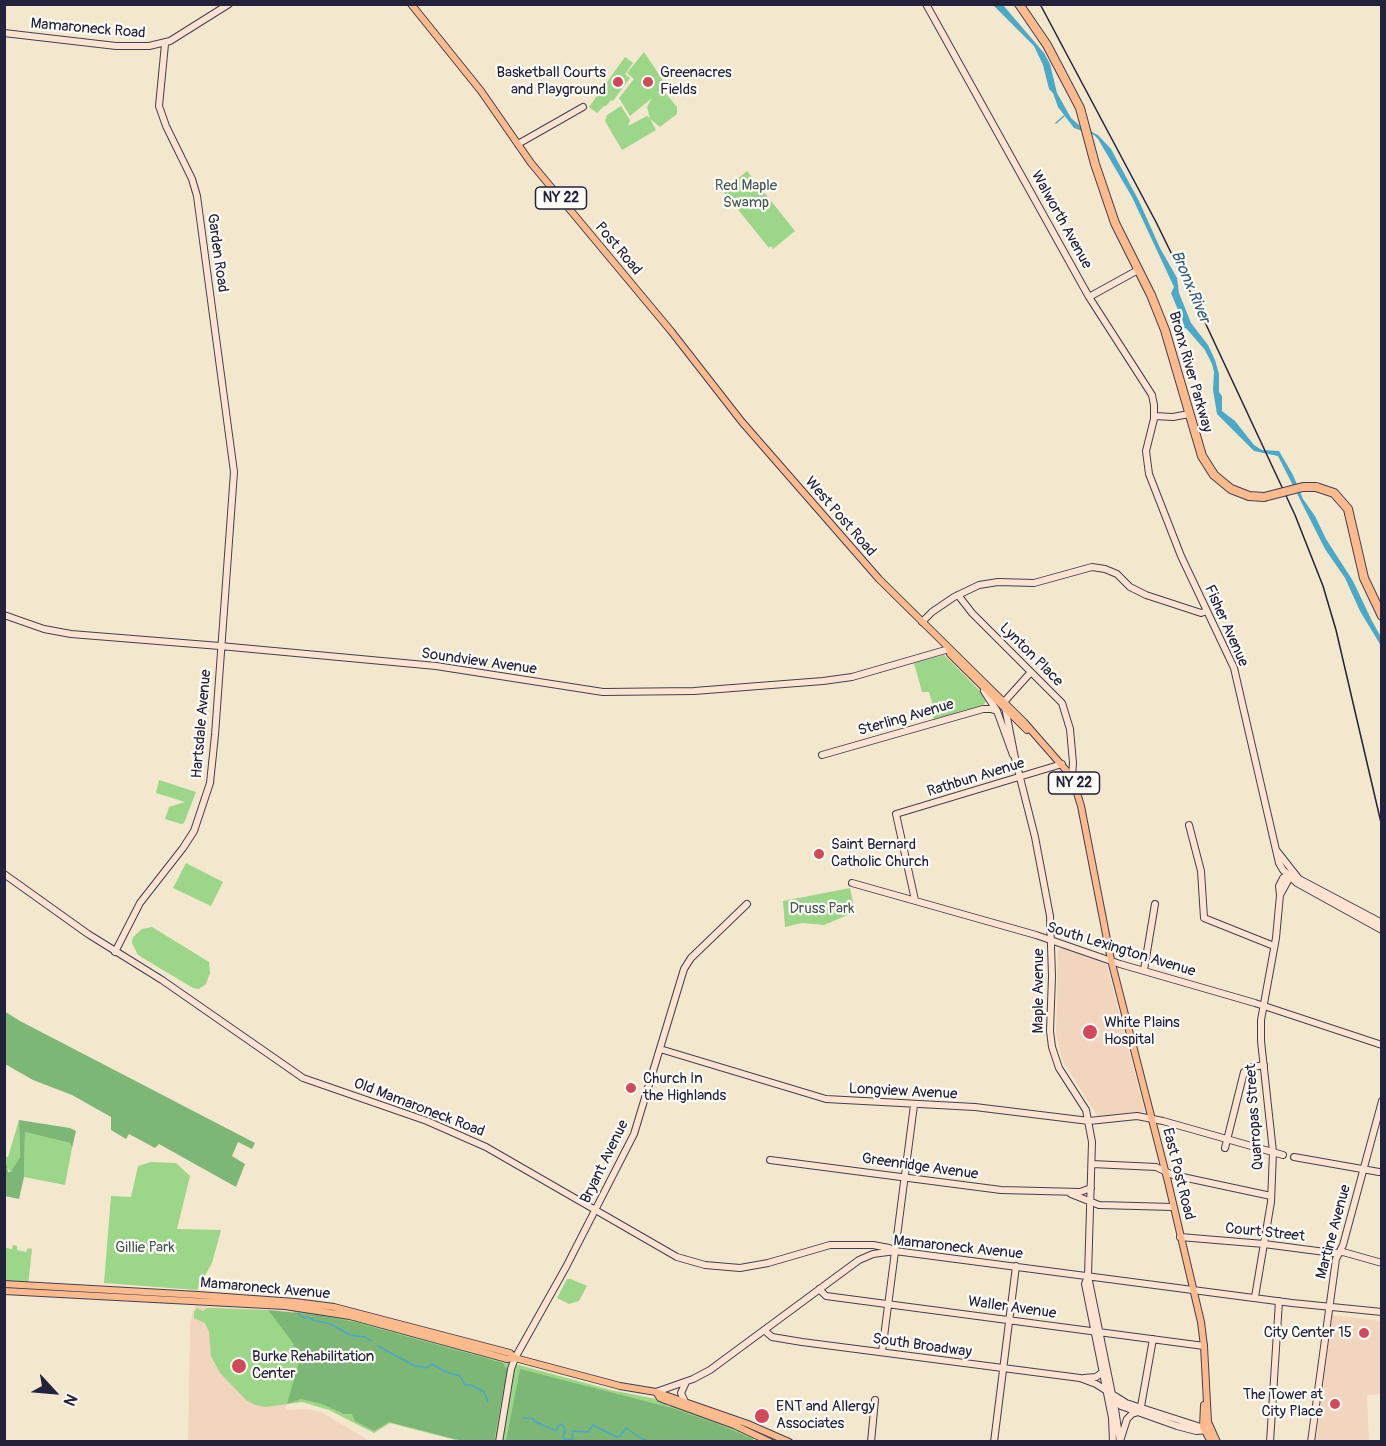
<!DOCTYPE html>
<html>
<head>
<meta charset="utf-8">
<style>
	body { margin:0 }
	#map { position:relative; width:1386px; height:1446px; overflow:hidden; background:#f3e7ce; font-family:Pangolin,sans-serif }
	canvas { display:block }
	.frame { position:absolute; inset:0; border:6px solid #22223b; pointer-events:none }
	.north { position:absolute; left:24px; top:1362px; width:60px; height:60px; -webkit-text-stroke:4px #fdfcf7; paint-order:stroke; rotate:116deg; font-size:16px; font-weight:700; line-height:24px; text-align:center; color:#22223b }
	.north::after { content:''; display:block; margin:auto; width:21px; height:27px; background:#22223b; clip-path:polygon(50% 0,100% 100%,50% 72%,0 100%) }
</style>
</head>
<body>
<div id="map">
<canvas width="1386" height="1446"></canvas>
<div class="frame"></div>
<div class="north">N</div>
</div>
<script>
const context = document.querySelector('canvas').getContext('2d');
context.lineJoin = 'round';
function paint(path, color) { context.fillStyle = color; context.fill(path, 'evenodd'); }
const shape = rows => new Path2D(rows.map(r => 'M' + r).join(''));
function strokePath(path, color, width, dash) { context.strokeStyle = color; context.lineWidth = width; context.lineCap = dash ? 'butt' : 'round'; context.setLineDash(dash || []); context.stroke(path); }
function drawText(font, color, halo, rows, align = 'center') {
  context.font = font + ' Pangolin,sans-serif'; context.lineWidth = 4.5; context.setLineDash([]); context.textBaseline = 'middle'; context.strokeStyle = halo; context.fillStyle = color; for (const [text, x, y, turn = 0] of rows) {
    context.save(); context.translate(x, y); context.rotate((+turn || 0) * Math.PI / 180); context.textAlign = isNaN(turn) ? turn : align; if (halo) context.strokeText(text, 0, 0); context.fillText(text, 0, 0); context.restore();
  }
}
paint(shape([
	[1062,947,1106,962,1145,1112,1136,1112,1098,1117,1062,1060,1056,1033,1058,951],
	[196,1306,294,1311,286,1410,308,1409,321,1412,370,1441,188,1442,190,1325,193,1311],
	[1332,1315,1381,1321,1381,1394,1367,1395,1369,1441,1316,1442]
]), '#f1d5bd');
paint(shape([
	[644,52,666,85,656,94,663,90,677,107,677,114,660,127,650,119,656,130,622,150,605,121,607,115,621,106,630,120,628,126,647,116,650,118,647,107,652,98,630,116,619,98,634,79,627,73],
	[625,57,633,63,625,74,630,78,613,101,611,100,606,106,604,106,597,113,589,107],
	[747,171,795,231,773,249,771,246,769,248,723,191],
	[944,655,984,695,987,701,983,705,934,719,931,710,933,706,929,692,922,692,914,663],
	[159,780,196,792,184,823,181,824,165,819,169,807,185,802,156,793],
	[186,863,223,882,211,906,173,888],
	[850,888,855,912,824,925,802,923,785,927,783,901],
	[152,927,209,962,210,973,206,984,199,989,193,988,138,955,132,943,133,937,142,929],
	[19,1120,20,1157,13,1172,10,1172,5,1164,4,1156,8,1157],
	[25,1132,70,1143,72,1148,65,1185,24,1177],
	[151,1162,176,1163,190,1176,177,1229,221,1230,212,1263,197,1290,104,1283,111,1196,131,1197,138,1166],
	[13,1245,17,1246,17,1250,26,1252,28,1248,32,1249,28,1285,5,1284,5,1254,6,1248,12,1249],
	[567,1279,571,1279,587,1286,579,1301,569,1304,557,1298],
	[197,1308,203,1311,207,1308,268,1310,291,1340,294,1311,354,1320,611,1390,656,1399,666,1403,669,1407,671,1405,732,1427,753,1437,754,1440,754,1442,459,1441,390,1423,374,1433,329,1410,302,1402,266,1407,255,1405,246,1400,220,1373,211,1356,209,1332,205,1323,194,1318,194,1312]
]), '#9cd689');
paint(shape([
	[4,1011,20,1021,255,1143,252,1149,238,1142,232,1156,245,1164,236,1187,159,1144,155,1148,129,1134,126,1139,111,1130,111,1117,72,1095,33,1080,5,1064],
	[19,1120,70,1128,76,1131,72,1148,70,1143,25,1132,24,1177,19,1199,5,1196,4,1164,7,1165,8,1172,11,1172,20,1157],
	[268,1310,318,1315,354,1322,503,1363,507,1370,494,1441,463,1441,389,1422,374,1431,355,1421,352,1414,344,1414,322,1404,301,1399,287,1404,298,1365,293,1343],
	[520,1369,672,1408,718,1424,753,1439,752,1441,506,1441]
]), '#7db775');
paint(shape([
	[993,5,1003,5,1044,53,1050,64,1057,93,1071,118,1080,126,1098,135,1111,149,1139,201,1160,248,1177,278,1179,293,1191,323,1208,345,1215,360,1219,374,1219,392,1222,396,1222,411,1235,421,1254,445,1262,450,1279,451,1293,475,1303,499,1315,516,1326,539,1353,581,1372,621,1381,637,1381,646,1360,611,1345,578,1325,549,1278,456,1254,451,1217,414,1213,390,1214,372,1212,364,1205,350,1185,327,1171,293,1174,287,1132,197,1098,139,1094,135,1074,128,1058,107,1053,93,1049,89,1043,65,1034,46]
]), '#4aa9c9');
strokePath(shape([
	[1056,123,1064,116],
	[1176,329,1187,327],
	[298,1313,304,1318,308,1317,313,1320,331,1324,350,1335,365,1337,371,1341],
	[378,1346,413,1365,426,1368,432,1364,446,1372,460,1376,465,1385,471,1385,484,1392,488,1402],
	[523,1418,534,1419,534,1421,556,1431,558,1426,562,1424,565,1430,563,1437,566,1440,572,1439,573,1431,588,1432,593,1425,617,1437,620,1436,626,1428,642,1439,651,1442]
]), '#4aa9c9', 1.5);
const secondary = shape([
	[926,4,1089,297,1152,395,1154,405,1154,419,1146,451,1149,474,1181,556,1234,668,1279,863,1283,870,1297,883,1382,930],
	[4,33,116,46,149,46,170,41,229,4],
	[518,144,583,107],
	[1089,297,1138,270],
	[1154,416,1173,417,1189,414],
	[958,595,972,613,1062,703,1070,729,1073,763,1072,777],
	[4,615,44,629,71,634,220,646,436,666,603,692,694,691,823,681,852,677,949,649],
	[922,622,932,612,954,597,979,585,998,582,1034,583,1092,567,1105,569,1117,574,1130,587,1146,595,1201,613,1207,611],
	[1031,672,1004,702,1015,758,1035,837,1050,916,1052,976,1050,1031,1052,1047,1059,1068,1086,1110,1092,1142,1088,1276,1085,1284,1112,1418,1113,1442],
	[984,691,997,711,1013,755],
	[822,755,983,709,991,709,997,711],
	[1189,825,1201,871,1204,918,1274,946],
	[1277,851,1299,879,1382,923],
	[4,874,88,934,162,980,303,1078,427,1121,486,1147,677,1257,705,1265,740,1268,768,1263,830,1245,873,1245,889,1248,895,1251],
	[852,883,1036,935,1120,964,1255,1003,1382,1045],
	[1280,895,1291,875],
	[915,900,896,814,1062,764],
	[115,952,140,903,183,848,194,831,210,783,215,735,234,472,197,196,192,179,166,126,159,106,165,44],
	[1144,970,1155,904],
	[660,1049,826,1099,975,1107,1089,1121,1137,1116,1163,1121,1283,1155],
	[1225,1148,1244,1072,1248,1068,1264,1065],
	[1294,1157,1379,1172],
	[770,1160,1001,1190,1080,1192,1091,1188],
	[1092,1164,1156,1167,1173,1175,1271,1196],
	[1071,1194,1099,1205,1173,1207],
	[1180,1237,1264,1244,1333,1253,1343,1252,1382,1263],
	[1088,1276,1115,1409,1120,1442],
	[819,1289,826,1296,1204,1346],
	[1255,1297,1271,1202,1273,1152,1261,1041,1261,1020,1276,938,1280,895,1279,886,1283,878,1292,872],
	[764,1330,772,1337,802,1342,1080,1378,1096,1384,1126,1403,1210,1430],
	[882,1352,914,1105],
	[1084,1378,1096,1377,1103,1372],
	[656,1392,693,1379,710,1370,859,1260,873,1254,895,1251,1292,1303,1382,1312],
	[1113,1399,1121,1406,1177,1426,1196,1431,1210,1430],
	[685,1402,681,1393,686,1382],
	[1140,1412,1153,1339],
	[1121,1438,1127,1419,1132,1414,1138,1412],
	[499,1442,511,1369,515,1358,566,1267,634,1134,684,969,691,958,747,904],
	[871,1442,875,1400],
	[994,1442,1016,1266],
	[1270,1442,1279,1301],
	[1311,1442,1336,1259,1343,1245,1382,1101]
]);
const primary = shape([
	[411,4,481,91,531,163,671,331,742,422,879,579,1024,722,1072,777,1081,806,1111,960,1168,1182,1201,1322,1204,1346,1208,1422,1217,1442],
	[949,649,950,654,959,663,1027,730],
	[4,1284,198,1295,295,1302,334,1307,510,1353,515,1358],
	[4,1291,285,1306,350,1316,507,1359,515,1358,620,1386,656,1392,748,1424,789,1442],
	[656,1392,660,1398,665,1400,734,1425,770,1442],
	[1204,1405,1203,1427,1211,1442]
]);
const highway = shape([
	[1019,4,1047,45,1080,108,1095,164,1115,223,1151,295,1165,330,1202,456,1214,475,1231,489,1249,496,1264,497],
	[1316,487,1334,493,1348,509,1364,578,1382,616]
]);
strokePath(secondary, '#414051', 8);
strokePath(primary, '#414051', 8);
strokePath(highway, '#414051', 10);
strokePath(secondary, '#fee3d1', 6);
strokePath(primary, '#fcba8d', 6);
strokePath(highway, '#fcba8d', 8);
strokePath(shape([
	[1040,4,1156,222,1203,318,1295,515,1323,586,1336,630,1382,827]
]), '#22223b', 1.5);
const highwayBridge = shape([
	[1264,497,1303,487,1316,487]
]);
strokePath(highwayBridge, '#414051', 10, []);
strokePath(highwayBridge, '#fcba8d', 8);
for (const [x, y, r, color] of [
	[618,82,6,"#d1495b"],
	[648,82,6,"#d1495b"],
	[819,854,6,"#d1495b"],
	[1090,1032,8,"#d1495b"],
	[631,1088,6,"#d1495b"],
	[1364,1333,6,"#d1495b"],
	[239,1366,8,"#d1495b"],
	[1335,1404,6,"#d1495b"],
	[762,1416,8,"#d1495b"]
]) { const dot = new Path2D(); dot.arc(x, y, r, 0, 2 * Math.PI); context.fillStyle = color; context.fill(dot); strokePath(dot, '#fdfcf7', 2); }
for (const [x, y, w] of [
	[561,198,51],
	[1074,783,51]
]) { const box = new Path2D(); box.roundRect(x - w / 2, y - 11, w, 22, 4.5); context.fillStyle = '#fdfcf7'; context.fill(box); strokePath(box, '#22223b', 1.5); }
drawText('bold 14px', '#22223b', null, [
	["NY 22",561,198],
	["NY 22",1074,783]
]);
drawText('15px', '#22223b', '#fdfcf7', [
	["Mamaroneck Road",88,29,5],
	["Walworth Avenue",1061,220,61],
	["Post Road",618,249,50],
	["Garden Road",217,253,82],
	["Bronx River Parkway",1190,372,74],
	["West Post Road",840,517,49],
	["Fisher Avenue",1226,626,66],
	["Lynton Place",1031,655,45],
	["Soundview Avenue",479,662,8],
	["Sterling Avenue",906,718,-16],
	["Hartsdale Avenue",202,724,-85],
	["Rathbun Avenue",976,778,-17],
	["South Lexington Avenue",1121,950,17],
	["Maple Avenue",1039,991,-90],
	["Longview Avenue",903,1092,3],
	["Old Mamaroneck Road",419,1108,21],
	["Quarropas Street",1255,1117,-94],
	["Bryant Avenue",605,1162,-64],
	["Greenridge Avenue",920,1167,8],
	["East Post Road",1178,1174,76],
	["Martine Avenue",1334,1232,-75],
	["Court Street",1265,1233,6],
	["Mamaroneck Avenue",958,1248,6],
	["Mamaroneck Avenue",265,1289,5],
	["Waller Avenue",1012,1308,8],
	["South Broadway",922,1346,8]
]);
drawText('15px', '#22223b', '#fdfcf7', [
	["Basketball Courts",606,73,"right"],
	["and Playground",606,90,"right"],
	["Greenacres",660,73],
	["Fields",660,90],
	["Saint Bernard",831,845],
	["Catholic Church",831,862],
	["White Plains",1104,1023],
	["Hospital",1104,1040],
	["Church In",643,1079],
	["the Highlands",643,1096],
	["City Center 15",1352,1333,"right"],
	["Burke Rehabilitation",252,1357],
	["Center",252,1374],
	["The Tower at",1323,1395,"right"],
	["City Place",1323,1412,"right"],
	["ENT and Allergy",776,1407],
	["Associates",776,1424]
], 'left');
drawText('15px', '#475852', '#fdfcf7', [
	["Red Maple",746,186],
	["Swamp",746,203],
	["Druss Park",822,909],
	["Gillie Park",145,1248]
]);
drawText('italic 16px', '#345f7b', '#fdfcf7', [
	["Bronx River",1190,287,67]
]);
</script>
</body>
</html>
